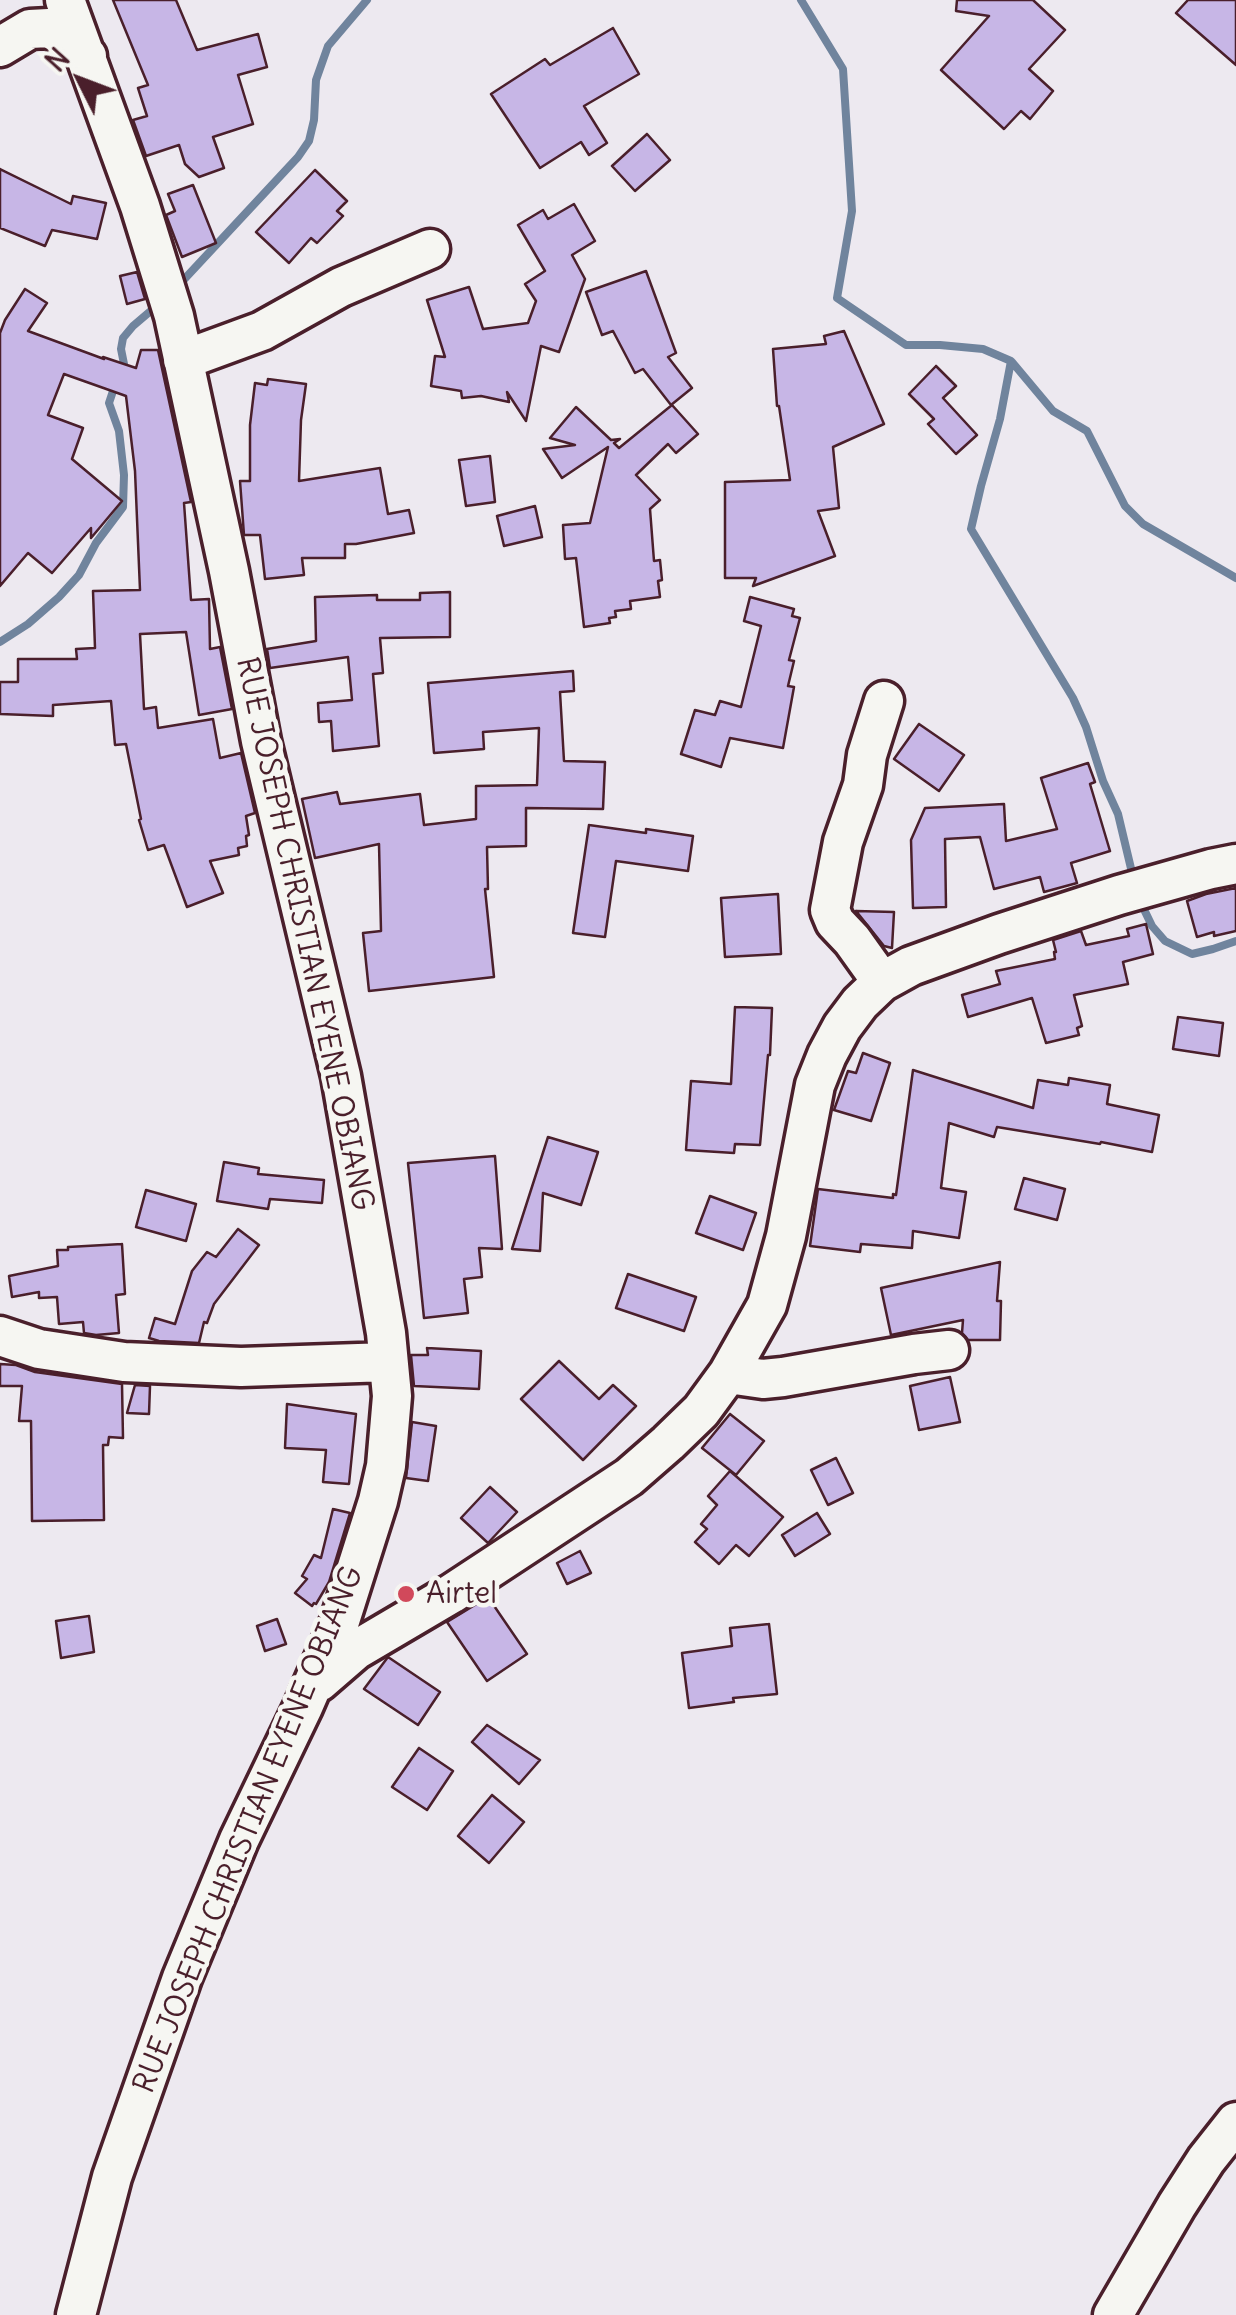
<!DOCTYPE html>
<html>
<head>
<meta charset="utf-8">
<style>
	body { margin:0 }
	#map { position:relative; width:1236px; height:2315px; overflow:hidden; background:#ede9f0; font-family:Delius,sans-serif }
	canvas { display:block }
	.north { position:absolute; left:30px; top:30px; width:100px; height:100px; -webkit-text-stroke:8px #f6f6f2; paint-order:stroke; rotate:312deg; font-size:28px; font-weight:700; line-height:40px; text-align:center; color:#4a1f2b }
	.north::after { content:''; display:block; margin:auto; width:35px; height:45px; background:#4a1f2b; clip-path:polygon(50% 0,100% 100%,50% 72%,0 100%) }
</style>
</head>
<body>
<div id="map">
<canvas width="1236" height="2315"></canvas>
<div class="north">N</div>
</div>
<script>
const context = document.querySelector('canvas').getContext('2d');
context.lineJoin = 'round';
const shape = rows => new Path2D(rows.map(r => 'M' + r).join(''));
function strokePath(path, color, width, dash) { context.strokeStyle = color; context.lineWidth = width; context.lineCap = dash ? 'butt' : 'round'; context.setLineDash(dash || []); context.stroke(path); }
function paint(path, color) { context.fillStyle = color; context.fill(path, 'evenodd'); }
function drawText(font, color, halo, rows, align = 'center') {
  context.font = font + ' Delius,sans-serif'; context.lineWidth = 9; context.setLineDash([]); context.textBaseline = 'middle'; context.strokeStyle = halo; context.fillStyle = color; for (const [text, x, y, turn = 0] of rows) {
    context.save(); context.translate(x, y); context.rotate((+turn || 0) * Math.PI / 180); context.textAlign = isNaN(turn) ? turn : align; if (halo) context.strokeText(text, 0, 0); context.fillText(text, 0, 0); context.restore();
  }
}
strokePath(shape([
	[801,0,843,69,852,211,837,298,906,345,940,345,983,349,1011,361,1000,419,981,486,971,529,1073,698,1086,727,1103,781,1118,814,1134,881],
	[177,287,298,157,309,141,314,120,316,80,328,46,367,0],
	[1012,362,1053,411,1087,431,1125,506,1143,524,1236,578],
	[120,372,124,364,121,349,123,338,133,326,160,303],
	[0,642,28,624,59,597,79,575,96,543,123,507,124,475,119,431,109,403,115,385],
	[1139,899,1152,926,1165,941,1192,954,1213,949,1236,941]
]), '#70849d', 8);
const building = shape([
	[113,0,176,0,197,50,258,34,267,67,238,75,253,124,213,137,224,168,199,177,185,164,179,145,146,156,133,120,147,116,138,88,148,85,113,0],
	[957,0,1033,0,1065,30,1029,69,1053,91,1030,119,1021,111,1004,129,941,70,989,16,956,11,957,0],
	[1188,0,1236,0,1236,65,1176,13,1188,0],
	[613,28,639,74,584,106,607,143,589,155,581,142,540,168,491,94,545,59,550,65,613,28],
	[647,134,670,160,635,191,612,166,647,134],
	[0,169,71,204,73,196,106,203,97,239,52,230,45,246,0,228,0,169],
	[315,170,347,201,337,211,343,216,317,243,311,238,289,263,256,232,315,170],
	[193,185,216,243,182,257,166,215,175,211,168,194,193,185],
	[574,204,595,241,572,255,585,279,559,352,541,346,526,421,507,392,509,402,481,396,462,398,461,391,431,386,435,356,445,357,427,300,469,287,483,329,528,323,536,301,525,284,545,271,518,225,543,210,548,219,574,204],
	[646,271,676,353,668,357,692,388,671,405,643,369,635,373,613,331,602,335,586,292,646,271],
	[137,272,145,299,127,304,120,276,137,272],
	[25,289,47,303,28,331,104,359,103,357,136,368,141,350,158,350,191,502,184,503,191,600,209,599,210,649,220,647,232,709,199,715,186,632,140,634,144,709,156,707,158,728,213,719,220,758,241,753,255,813,246,816,249,835,246,836,247,846,238,848,239,855,210,861,223,893,187,907,164,845,148,850,139,820,141,819,126,744,115,745,111,701,53,705,53,716,0,714,0,682,18,682,18,659,77,659,76,649,95,648,93,591,140,590,135,471,126,396,64,374,48,415,83,428,72,459,122,501,91,538,91,528,52,573,28,553,0,586,0,333,5,320,25,289],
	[844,331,884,424,833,447,839,508,818,511,835,556,753,586,756,578,725,578,725,482,790,480,779,406,777,406,773,349,826,344,824,336,844,331],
	[936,366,956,386,943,398,977,435,956,454,928,424,934,419,909,394,936,366],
	[268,379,306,384,301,420,299,481,380,468,388,514,409,510,414,533,356,544,345,544,345,558,302,558,304,575,265,579,260,535,244,535,240,481,250,481,250,425,255,383,267,385,268,379],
	[672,405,698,434,676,453,668,444,636,475,660,500,650,509,654,561,660,560,662,580,658,581,660,597,630,601,631,609,615,611,616,617,609,618,610,623,584,627,576,558,565,559,563,525,590,523,608,447,562,478,543,449,575,445,550,438,576,407,611,440,620,439,614,443,619,448,672,405],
	[490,456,495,502,466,506,459,460,490,456],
	[535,506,542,537,504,546,497,516,535,506],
	[450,592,450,637,380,638,383,673,373,674,379,746,333,751,331,721,319,722,318,703,352,700,348,657,270,668,267,649,316,641,315,597,377,595,377,600,420,600,420,593,450,592],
	[750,597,794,609,792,616,800,618,789,660,794,661,788,686,794,687,783,748,730,738,721,767,681,754,695,710,715,715,720,701,741,707,761,626,744,621,750,597],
	[573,671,574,691,560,692,564,761,605,762,603,809,526,808,526,846,487,847,488,889,485,889,494,977,369,991,363,933,381,931,379,844,315,858,302,799,337,792,340,804,420,794,424,825,476,819,476,786,537,785,539,728,483,732,484,749,434,753,428,683,573,671],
	[919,724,964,755,939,791,894,759,919,724],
	[1088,763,1095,782,1090,784,1110,851,1071,863,1077,883,1044,892,1040,877,994,889,980,837,945,839,946,907,913,908,911,840,925,808,1004,804,1006,841,1057,829,1041,778,1088,763],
	[589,825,646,833,646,829,693,836,688,871,616,861,605,937,573,933,589,825],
	[1236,888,1236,931,1214,936,1214,932,1197,937,1187,901,1206,894,1236,888],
	[778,894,781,954,725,957,721,898,778,894],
	[856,911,894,912,892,948,884,946,856,911],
	[1146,924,1153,954,1123,962,1128,984,1074,995,1082,1026,1077,1028,1079,1035,1046,1043,1032,998,968,1017,962,995,1000,984,996,971,1055,959,1054,952,1056,952,1053,940,1081,931,1086,945,1129,936,1127,929,1146,924],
	[735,1007,772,1008,770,1055,768,1055,760,1145,735,1144,734,1153,686,1150,691,1081,731,1084,735,1007],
	[1178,1017,1223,1023,1219,1056,1173,1049,1178,1017],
	[863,1053,890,1063,871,1121,834,1110,848,1071,856,1073,863,1053],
	[913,1070,1033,1108,1038,1080,1068,1085,1069,1078,1110,1085,1107,1104,1159,1115,1152,1152,1101,1142,1100,1144,997,1127,994,1137,949,1123,941,1188,966,1192,959,1238,913,1231,912,1248,861,1244,860,1252,810,1246,818,1189,893,1198,893,1194,896,1195,913,1070],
	[548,1137,598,1152,581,1205,543,1193,540,1251,512,1249,548,1137],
	[495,1156,502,1249,479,1248,482,1277,464,1279,468,1313,424,1318,408,1163,495,1156],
	[224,1162,259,1168,258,1174,324,1180,322,1203,270,1199,268,1209,217,1201,224,1162],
	[1024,1178,1065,1189,1057,1220,1015,1209,1024,1178],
	[146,1190,196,1204,186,1241,136,1227,146,1190],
	[710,1196,756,1213,743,1250,696,1233,710,1196],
	[238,1229,259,1245,214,1304,207,1323,204,1322,199,1343,159,1341,149,1338,155,1318,175,1324,192,1271,207,1252,216,1257,238,1229],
	[122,1244,125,1294,116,1295,119,1333,96,1335,84,1333,83,1322,59,1324,57,1297,39,1298,39,1292,12,1297,9,1276,58,1266,57,1250,68,1250,68,1247,122,1244],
	[1000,1262,997,1301,1001,1301,1000,1340,968,1340,962,1333,963,1320,891,1335,881,1288,1000,1262],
	[628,1274,696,1297,684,1331,616,1308,628,1274],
	[427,1348,481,1351,479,1389,414,1386,411,1355,428,1355,427,1348],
	[559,1361,599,1399,613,1385,636,1406,583,1460,521,1399,559,1361],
	[0,1364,16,1365,35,1372,122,1384,123,1438,109,1437,108,1445,103,1445,104,1520,32,1521,31,1421,19,1421,22,1386,0,1386,0,1364],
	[950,1377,960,1422,919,1430,910,1386,950,1377],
	[135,1385,150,1386,149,1414,127,1413,135,1385],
	[287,1404,356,1414,349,1484,323,1482,326,1450,285,1448,287,1404],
	[730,1414,764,1441,736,1475,702,1448,730,1414],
	[412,1422,436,1426,428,1481,406,1478,412,1422],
	[836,1458,853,1493,828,1505,811,1470,836,1458],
	[730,1471,783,1517,749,1556,736,1545,719,1564,695,1542,707,1529,701,1524,717,1505,708,1496,730,1471],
	[490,1487,517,1512,488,1543,461,1518,490,1487],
	[333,1509,350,1513,329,1582,316,1604,314,1603,312,1606,295,1593,307,1579,302,1576,314,1555,321,1558,333,1509],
	[817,1513,830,1534,795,1556,782,1535,817,1513],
	[580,1551,591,1573,567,1584,557,1563,580,1551],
	[488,1597,527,1654,487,1681,447,1622,488,1597],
	[89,1616,94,1652,61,1658,56,1621,89,1616],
	[277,1619,286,1644,265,1651,257,1626,277,1619],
	[769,1624,777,1694,733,1698,734,1702,689,1708,682,1653,732,1646,730,1628,769,1624],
	[388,1657,440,1692,418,1725,364,1689,388,1657],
	[487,1725,540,1760,519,1784,472,1742,487,1725],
	[419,1748,453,1771,427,1810,392,1787,419,1748],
	[492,1795,524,1822,489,1863,458,1836,492,1795]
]);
paint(building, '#c7b6e6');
strokePath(building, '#4a1f2b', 2.5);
const minor = shape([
	[65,0,140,206,174,316,229,571,261,741,341,1076,386,1333,392,1396,386,1466,378,1501,339,1624,303,1707,239,1840,182,1978,112,2177,76,2315],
	[0,47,30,29,49,28,69,39,87,56],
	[183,360,262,331,341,287,430,249],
	[882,982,852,940,835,922,830,910,843,842,863,785,867,755,884,701],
	[0,1336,39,1349,124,1362,241,1367,388,1362],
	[728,1374,763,1379,783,1377,914,1354,949,1350],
	[319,1682,356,1650,451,1594,629,1477,668,1443,701,1411,728,1374,767,1305,786,1236,815,1085,827,1055,842,1027,860,1003,882,982,911,966,999,934,1119,895,1211,869,1236,864],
	[1113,2315,1177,2205,1206,2160,1236,2122]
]);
strokePath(minor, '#4a1f2b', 45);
strokePath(minor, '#f6f6f2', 38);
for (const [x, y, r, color] of [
	[406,1594,10,"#d1495b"]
]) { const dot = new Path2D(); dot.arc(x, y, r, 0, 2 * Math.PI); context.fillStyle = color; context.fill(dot); strokePath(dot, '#f6f6f2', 4); }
drawText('30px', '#4a1f2b', '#f6f6f2', [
	["RUE JOSEPH CHRISTIAN EYENE OBIANG",304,934,78],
	["RUE JOSEPH CHRISTIAN EYENE OBIANG",249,1830,-68]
]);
drawText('30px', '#4a1f2b', '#f6f6f2', [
	["Airtel",426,1594]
], 'left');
</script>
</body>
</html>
